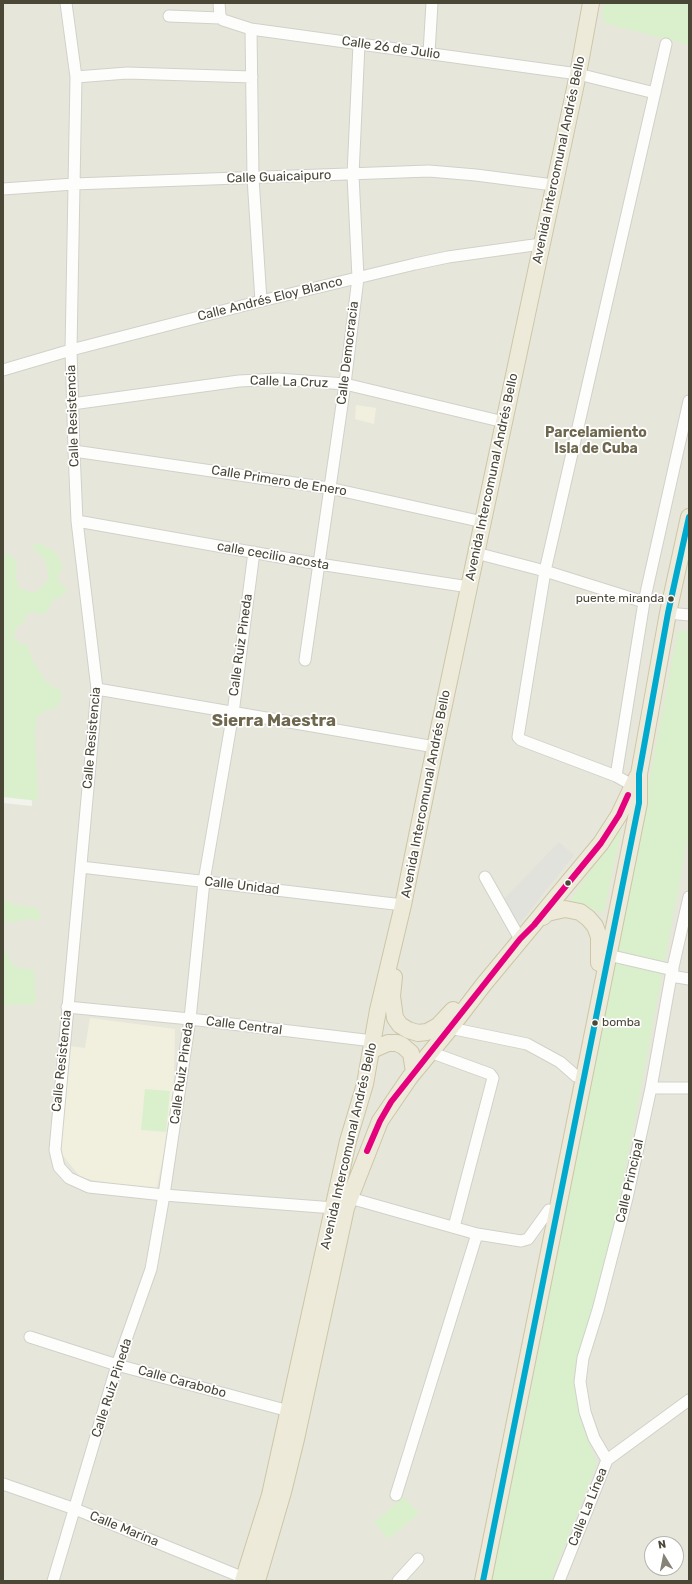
<!DOCTYPE html>
<html>
<head>
<meta charset="utf-8">
<style>
	body { margin:0 }
	#map { position:relative; width:692px; height:1584px; overflow:hidden; background:#f3f3ed; font-family:Rubik,sans-serif }
	canvas { display:block }
	.frame { position:absolute; inset:0; border:4px solid #4a4737; pointer-events:none }
	.north { position:absolute; left:644px; top:1536px; width:40px; height:40px; box-sizing:border-box; background:#fff; border:1px solid #b7b5af; border-radius:50%; rotate:350deg; font-size:11px; font-weight:700; line-height:16px; text-align:center; color:#4a4737 }
	.north::after { content:''; display:block; margin:auto; width:14px; height:18px; background:#858377; clip-path:polygon(50% 0,100% 100%,50% 72%,0 100%) }
</style>
</head>
<body>
<div id="map">
<canvas width="692" height="1584"></canvas>
<div class="frame"></div>
<div class="north">N</div>
</div>
<script>
const context = document.querySelector('canvas').getContext('2d');
context.lineJoin = 'round';
function paint(path, color) { context.fillStyle = color; context.fill(path, 'evenodd'); }
const shape = rows => new Path2D(rows.map(r => 'M' + r).join(''));
function strokePath(path, color, width, dash) { context.strokeStyle = color; context.lineWidth = width; context.lineCap = dash ? 'butt' : 'round'; context.setLineDash(dash || []); context.stroke(path); }
function drawText(font, color, halo, rows, align = 'center') {
  context.font = font + ' Rubik,sans-serif'; context.lineWidth = 3.5; context.setLineDash([]); context.textBaseline = 'middle'; context.strokeStyle = halo; context.fillStyle = color; for (const [text, x, y, turn = 0] of rows) {
    context.save(); context.translate(x, y); context.rotate((+turn || 0) * Math.PI / 180); context.textAlign = isNaN(turn) ? turn : align; if (halo) context.strokeText(text, 0, 0); context.fillText(text, 0, 0); context.restore();
  }
}
paint(shape([
	[3,3,689,3,689,1581,3,1581,3,803,32,806,31,736,3,606],
	[652,1544,676,1544,676,1568,652,1568]
]), '#e7e6da');
paint(shape([
	[356,405,376,408,374,424,355,419],
	[90,1018,175,1029,173,1109,156,1191,81,1178,60,1152,70,1046,85,1048]
]), '#f1f0df');
paint(shape([
	[604,3,689,3,689,45,604,23,602,14],
	[39,543,56,552,63,568,58,575,58,580,67,590,65,594,53,600,47,612,42,614,33,612,26,615,23,624,16,627,14,636,16,640,28,646,32,659,47,683,60,690,62,694,58,707,45,711,37,716,35,733,38,801,3,797,3,553,9,554,13,557,17,565,16,579,19,588,32,593,40,589,49,578,45,560,33,549,34,544],
	[678,630,689,632,689,832,619,1204,575,1386,584,1428,597,1464,551,1581,491,1581,529,1401],
	[622,826,604,913,568,903],
	[3,900,17,905,36,908,40,911,40,920,26,919,9,923,3,920],
	[3,945,12,964,20,968,34,970,36,1004,3,1005],
	[145,1089,170,1091,166,1132,141,1130],
	[404,1497,419,1514,388,1539,374,1522]
]), '#daefcc');
paint(shape([
	[559,842,574,855,520,923,502,901]
]), '#e2e2dc');
const minor = shape([
	[66,3,76,77,71,350,74,451,77,521,97,689,55,1150,59,1167,69,1178,89,1187,164,1195,334,1208],
	[219,3,220,16,223,20,251,29,578,74,655,93],
	[169,16,220,18],
	[251,29,253,178,261,301],
	[429,53,432,3],
	[76,77,127,73,252,77],
	[3,189,74,184,429,171,476,175,553,185],
	[3,370,71,350,261,301,415,264,448,257,541,244],
	[72,404,239,381,278,379,345,384,504,422],
	[74,451,329,488,483,522],
	[77,521,319,564,469,587],
	[476,553,545,571,644,602],
	[668,613,689,615],
	[305,660,345,384,358,278,353,175,359,44],
	[97,689,435,747],
	[616,776,644,602,689,401],
	[632,785,616,776,521,740,518,737,545,571,666,44],
	[81,867,403,905],
	[485,877,520,939],
	[608,955,673,970],
	[671,976,689,979],
	[67,1007,190,1019,373,1041],
	[450,1028,527,1044,560,1062,576,1076],
	[430,1052,490,1074,493,1078,454,1227],
	[651,1088,689,1088],
	[350,1198,477,1234,521,1241,528,1239,549,1210],
	[30,1337,117,1365,289,1411],
	[607,1460,594,1438,585,1412,580,1382,583,1358,598,1310,627,1198,651,1088,671,976,689,897],
	[3,1484,75,1509,244,1578],
	[396,1495,477,1234],
	[53,1581,117,1365,151,1269,164,1195,190,1019,204,881,233,713,254,552],
	[398,1581,418,1559],
	[559,1581,607,1460,689,1400]
]);
const highway = shape([
	[543,917,547,913,565,909,580,912,588,918,595,926,599,937,599,963],
	[394,977,392,996,395,1018,400,1025,408,1030,418,1033,427,1032,438,1026,453,1010],
	[372,1050,388,1043,397,1043,403,1046,411,1053,414,1072],
	[243,1581,270,1495,348,1141,365,1084,378,1010,403,905,435,747,578,74,591,3],
	[257,1581,283,1492,296,1439,346,1208,380,1121,410,1077,448,1031,484,984,601,843,619,815,637,777],
	[483,1581,639,803,639,774,668,613,689,517]
]);
strokePath(minor, '#d1d1ca', 13);
strokePath(highway, '#ccc6a7', 18);
strokePath(minor, '#fdfdfc', 11);
strokePath(highway, '#edeada', 16);
strokePath(shape([
	[483,1581,639,803,639,774,668,613,689,517]
]), '#00a9ce', 6);
strokePath(shape([
	[367,1151,380,1121,391,1102,520,939,534,925,601,843,619,815,628,795]
]), '#e5007d', 6);
for (const [x, y, r, color] of [
	[671,599,3.5,"#4a4737"],
	[568,883,3.5,"#4a4737"],
	[595,1023,3.5,"#4a4737"]
]) { const dot = new Path2D(); dot.arc(x, y, r, 0, 2 * Math.PI); context.fillStyle = color; context.fill(dot); strokePath(dot, '#fff', 1.5); }
drawText('12px', '#4a4737', '#fff', [
	["puente miranda",664,599],
	["bomba",602,1023,"left"]
], 'right');
drawText('13px', '#4a4737', '#fff', [
	["Calle 26 de Julio",391,48,8],
	["Avenida Intercomunal Andrés Bello",559,160,-78],
	["Calle Guaicaipuro",279,177,-2],
	["Calle Andrés Eloy Blanco",270,299,-14],
	["Calle Democracia",348,353,-83],
	["Calle La Cruz",289,382,2],
	["Calle Resistencia",73,416,-92],
	["Avenida Intercomunal Andrés Bello",492,477,-78],
	["Calle Primero de Enero",279,481,9],
	["calle cecilio acosta",273,556,10],
	["Calle Ruiz Pineda",241,645,-82],
	["Calle Resistencia",92,738,-85],
	["Avenida Intercomunal Andrés Bello",426,794,-79],
	["Calle Unidad",242,886,7],
	["Calle Central",244,1026,7],
	["Calle Resistencia",62,1061,-84],
	["Calle Ruiz Pineda",182,1073,-82],
	["Avenida Intercomunal Andrés Bello",349,1146,-77],
	["Calle Principal",630,1181,-77],
	["Calle Carabobo",182,1382,15],
	["Calle Ruiz Pineda",112,1388,-72],
	["Calle La Línea",588,1507,-68],
	["Calle Marina",124,1529,22]
]);
drawText('bold 14px', '#6e674e', '#fff', [
	["Parcelamiento",596,433],
	["Isla de Cuba",596,449]
]);
drawText('bold 17px', '#6e674e', '#fff', [
	["Sierra Maestra",274,721]
]);
</script>
</body>
</html>
